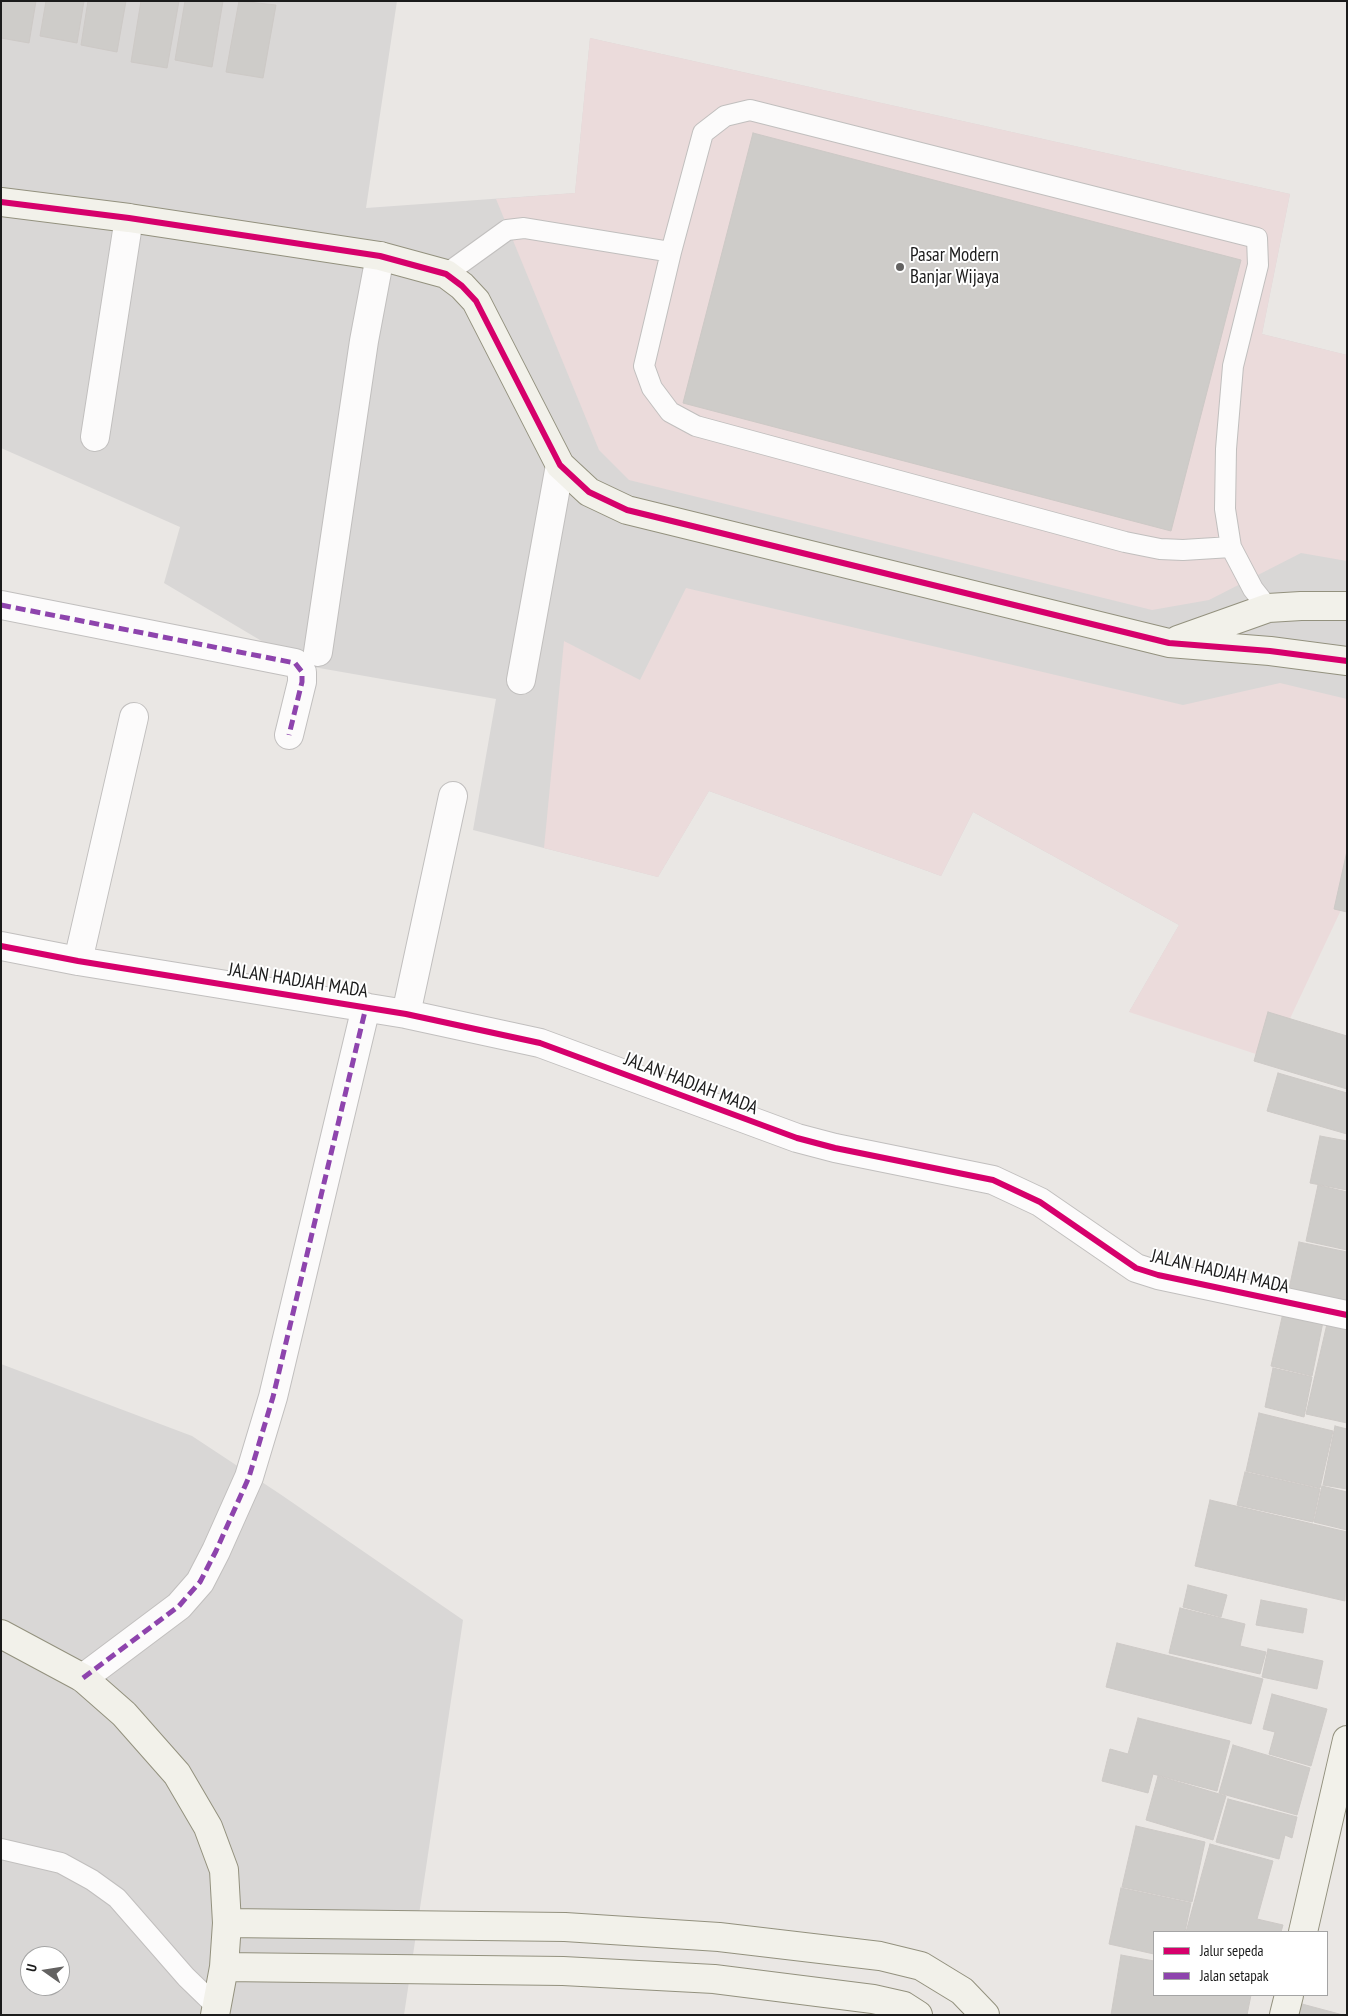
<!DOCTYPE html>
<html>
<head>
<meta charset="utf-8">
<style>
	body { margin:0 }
	#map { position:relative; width:1348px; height:2016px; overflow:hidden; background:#eae7e4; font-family:"PT Sans Narrow",sans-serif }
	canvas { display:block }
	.frame { position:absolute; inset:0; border:2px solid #1b1b1b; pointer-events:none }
	.legend { position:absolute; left:1153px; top:1931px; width:175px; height:65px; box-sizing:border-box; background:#fff; border:1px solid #a4a4a4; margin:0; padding:6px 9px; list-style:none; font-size:15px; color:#1b1b1b }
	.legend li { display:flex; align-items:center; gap:10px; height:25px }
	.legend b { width:25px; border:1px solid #a4a4a4 }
	.north { position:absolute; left:20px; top:1946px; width:50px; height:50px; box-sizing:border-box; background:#fff; border:1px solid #a4a4a4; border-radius:50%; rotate:283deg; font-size:14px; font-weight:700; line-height:20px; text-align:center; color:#1b1b1b }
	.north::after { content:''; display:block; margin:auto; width:18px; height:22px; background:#636261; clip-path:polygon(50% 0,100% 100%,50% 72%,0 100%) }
</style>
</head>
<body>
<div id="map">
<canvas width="1348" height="2016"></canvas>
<div class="frame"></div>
<ul class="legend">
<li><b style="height:6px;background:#d6006c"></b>Jalur sepeda</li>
<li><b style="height:6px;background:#8e44ad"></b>Jalan setapak</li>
</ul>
<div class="north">U</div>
</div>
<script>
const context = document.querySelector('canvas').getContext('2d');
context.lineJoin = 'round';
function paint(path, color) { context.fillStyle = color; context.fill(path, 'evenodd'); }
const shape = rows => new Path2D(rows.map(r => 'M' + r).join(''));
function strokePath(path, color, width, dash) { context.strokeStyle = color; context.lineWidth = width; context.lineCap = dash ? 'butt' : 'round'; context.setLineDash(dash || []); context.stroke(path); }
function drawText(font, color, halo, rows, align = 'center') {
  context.font = font + ' "PT Sans Narrow",sans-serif'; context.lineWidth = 4; context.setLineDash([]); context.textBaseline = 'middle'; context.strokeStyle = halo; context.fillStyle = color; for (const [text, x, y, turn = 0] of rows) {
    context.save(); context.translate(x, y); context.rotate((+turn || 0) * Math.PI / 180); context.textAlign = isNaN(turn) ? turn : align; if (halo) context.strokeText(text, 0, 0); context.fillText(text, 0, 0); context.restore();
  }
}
paint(shape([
	[1,1,397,1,366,208,575,193,590,38,1290,194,1262,334,1347,355,1347,911,1342,910,1129,1012,1179,925,973,812,941,876,709,791,658,877,473,830,496,699,302,665,164,583,180,527,1,448],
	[1,1364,192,1436,280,1494,463,1620,404,2015,1,2015],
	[30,1956,60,1956,60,1986,30,1986]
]), '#d9d7d6');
paint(shape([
	[590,38,1290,194,1262,334,1347,355,1347,561,1301,553,1209,600,1152,610,629,480,599,450,496,199,575,193],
	[686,588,1183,705,1280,683,1347,699,1347,892,1341,910,1271,1059,1129,1012,1179,925,973,812,941,876,709,791,658,877,544,848,564,641,640,680]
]), '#ebdbdb');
const building = shape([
	[1,1,36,1,29,43,1,38,1,1],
	[46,1,84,1,77,43,40,36,46,1],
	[88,1,126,1,117,52,81,45,88,1],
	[141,1,179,1,167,68,131,62,141,1],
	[185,1,223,1,212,67,175,60,185,1],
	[239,1,276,5,263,78,226,72,239,1],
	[753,133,1241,260,1171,531,683,403,753,133],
	[1347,851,1347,912,1334,909,1347,851],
	[1268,1012,1347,1036,1347,1089,1254,1061,1268,1012],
	[1278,1073,1347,1093,1347,1134,1267,1111,1278,1073],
	[1320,1136,1347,1141,1347,1190,1310,1183,1320,1136],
	[1318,1185,1347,1192,1347,1250,1306,1241,1318,1185],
	[1299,1242,1347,1252,1347,1302,1289,1289,1299,1242],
	[1283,1313,1323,1322,1312,1376,1271,1366,1283,1313],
	[1327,1324,1347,1329,1347,1423,1306,1414,1327,1324],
	[1273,1368,1312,1377,1304,1417,1265,1407,1273,1368],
	[1259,1413,1333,1431,1320,1488,1246,1471,1259,1413],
	[1335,1426,1347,1429,1347,1489,1323,1485,1335,1426],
	[1245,1472,1320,1489,1313,1522,1237,1505,1245,1472],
	[1322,1486,1347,1492,1347,1530,1314,1522,1322,1486],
	[1210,1500,1347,1532,1345,1601,1195,1566,1210,1500],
	[1188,1585,1227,1595,1221,1617,1183,1607,1188,1585],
	[1261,1600,1307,1609,1303,1633,1256,1625,1261,1600],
	[1180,1608,1245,1624,1240,1646,1266,1652,1260,1674,1169,1653,1180,1608],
	[1117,1643,1263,1679,1251,1724,1106,1687,1117,1643],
	[1268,1649,1323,1661,1317,1689,1262,1677,1268,1649],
	[1272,1694,1327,1709,1311,1766,1269,1754,1275,1732,1263,1729,1272,1694],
	[1138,1718,1230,1741,1217,1791,1153,1774,1148,1793,1102,1781,1110,1749,1128,1754,1138,1718],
	[1233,1745,1310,1768,1297,1815,1219,1793,1233,1745],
	[1158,1776,1226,1796,1213,1840,1146,1820,1158,1776],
	[1228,1799,1297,1817,1292,1838,1285,1835,1279,1859,1216,1842,1228,1799],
	[1136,1826,1205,1842,1192,1902,1122,1887,1136,1826],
	[1210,1844,1273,1861,1257,1919,1283,1925,1281,1932,1186,1932,1210,1844],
	[1121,1888,1191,1903,1185,1932,1154,1932,1154,1954,1109,1944,1121,1888],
	[1121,1955,1154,1961,1154,1995,1251,1995,1247,2015,1111,2015,1121,1955],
	[1302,2004,1343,2015,1299,2015,1302,2004]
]);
paint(building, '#ceccc9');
strokePath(building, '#cdc9c6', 1);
const lane = shape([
	[671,252,644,366,652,388,670,412,696,426,1125,542,1160,549,1183,550,1231,547],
	[446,274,507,230,524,228,671,252,703,133,725,116,750,110,1257,238,1258,265,1233,366,1226,449,1225,509,1231,547,1253,589,1268,608],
	[1,1849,61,1863,92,1880,117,1898,186,1977,217,2007]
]);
const street = shape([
	[95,437,129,218],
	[1,605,295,663,302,672,302,682,289,735],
	[318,652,364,341,380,256],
	[521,680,560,465],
	[1,946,78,961,406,1014,540,1043,797,1138,835,1148,993,1180,1040,1202,1136,1268,1158,1275,1347,1315],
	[78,961,134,717],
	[406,1014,453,796],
	[83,1678,179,1606,200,1582,216,1551,249,1477,273,1397,366,1007]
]);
const secondary = shape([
	[1,202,129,218,380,256,446,274,462,286,476,301,560,465,589,492,627,510,1169,643,1270,651,1347,661],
	[1178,640,1268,608,1301,606,1347,606],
	[1,1634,83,1678,124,1714,177,1774,208,1827,224,1870,227,1923,224,1967,215,2015],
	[227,1923,565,1927,719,1937,880,1956,921,1966,962,1991,985,2015],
	[1303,1932,1347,1740],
	[224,1967,563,1971,714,1979,873,1999,904,2006,918,2015],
	[1284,2015,1289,1995]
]);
strokePath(lane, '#c1bfbe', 22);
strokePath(street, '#c1bfbe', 30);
strokePath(secondary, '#93917e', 30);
strokePath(lane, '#fcfbfb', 20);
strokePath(street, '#fcfbfb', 28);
strokePath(secondary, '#f2f1ea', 28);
strokePath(shape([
	[1,605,295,663,302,672,302,682,289,735],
	[83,1678,179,1606,200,1582,216,1551,249,1477,273,1397,366,1007]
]), '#8e44ad', 5, [10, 5]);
strokePath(shape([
	[1,202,129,218,380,256,446,274,462,286,476,301,560,465,589,492,627,510,1169,643,1270,651,1347,661],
	[1,946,78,961,406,1014,540,1043,797,1138,835,1148,993,1180,1040,1202,1136,1268,1158,1275,1347,1315]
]), '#d6006c', 6);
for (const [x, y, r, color] of [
	[900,267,5,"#636261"]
]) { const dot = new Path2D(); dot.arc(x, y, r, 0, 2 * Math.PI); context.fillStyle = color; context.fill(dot); strokePath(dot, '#fff', 2); }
drawText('19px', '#1b1b1b', '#fff', [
	["Pasar Modern",910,256],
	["Banjar Wijaya",910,278]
], 'left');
drawText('19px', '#1b1b1b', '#fff', [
	["JALAN HADJAH MADA",298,981,9],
	["JALAN HADJAH MADA",691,1084,21],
	["JALAN HADJAH MADA",1220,1272,13]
]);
</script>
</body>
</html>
